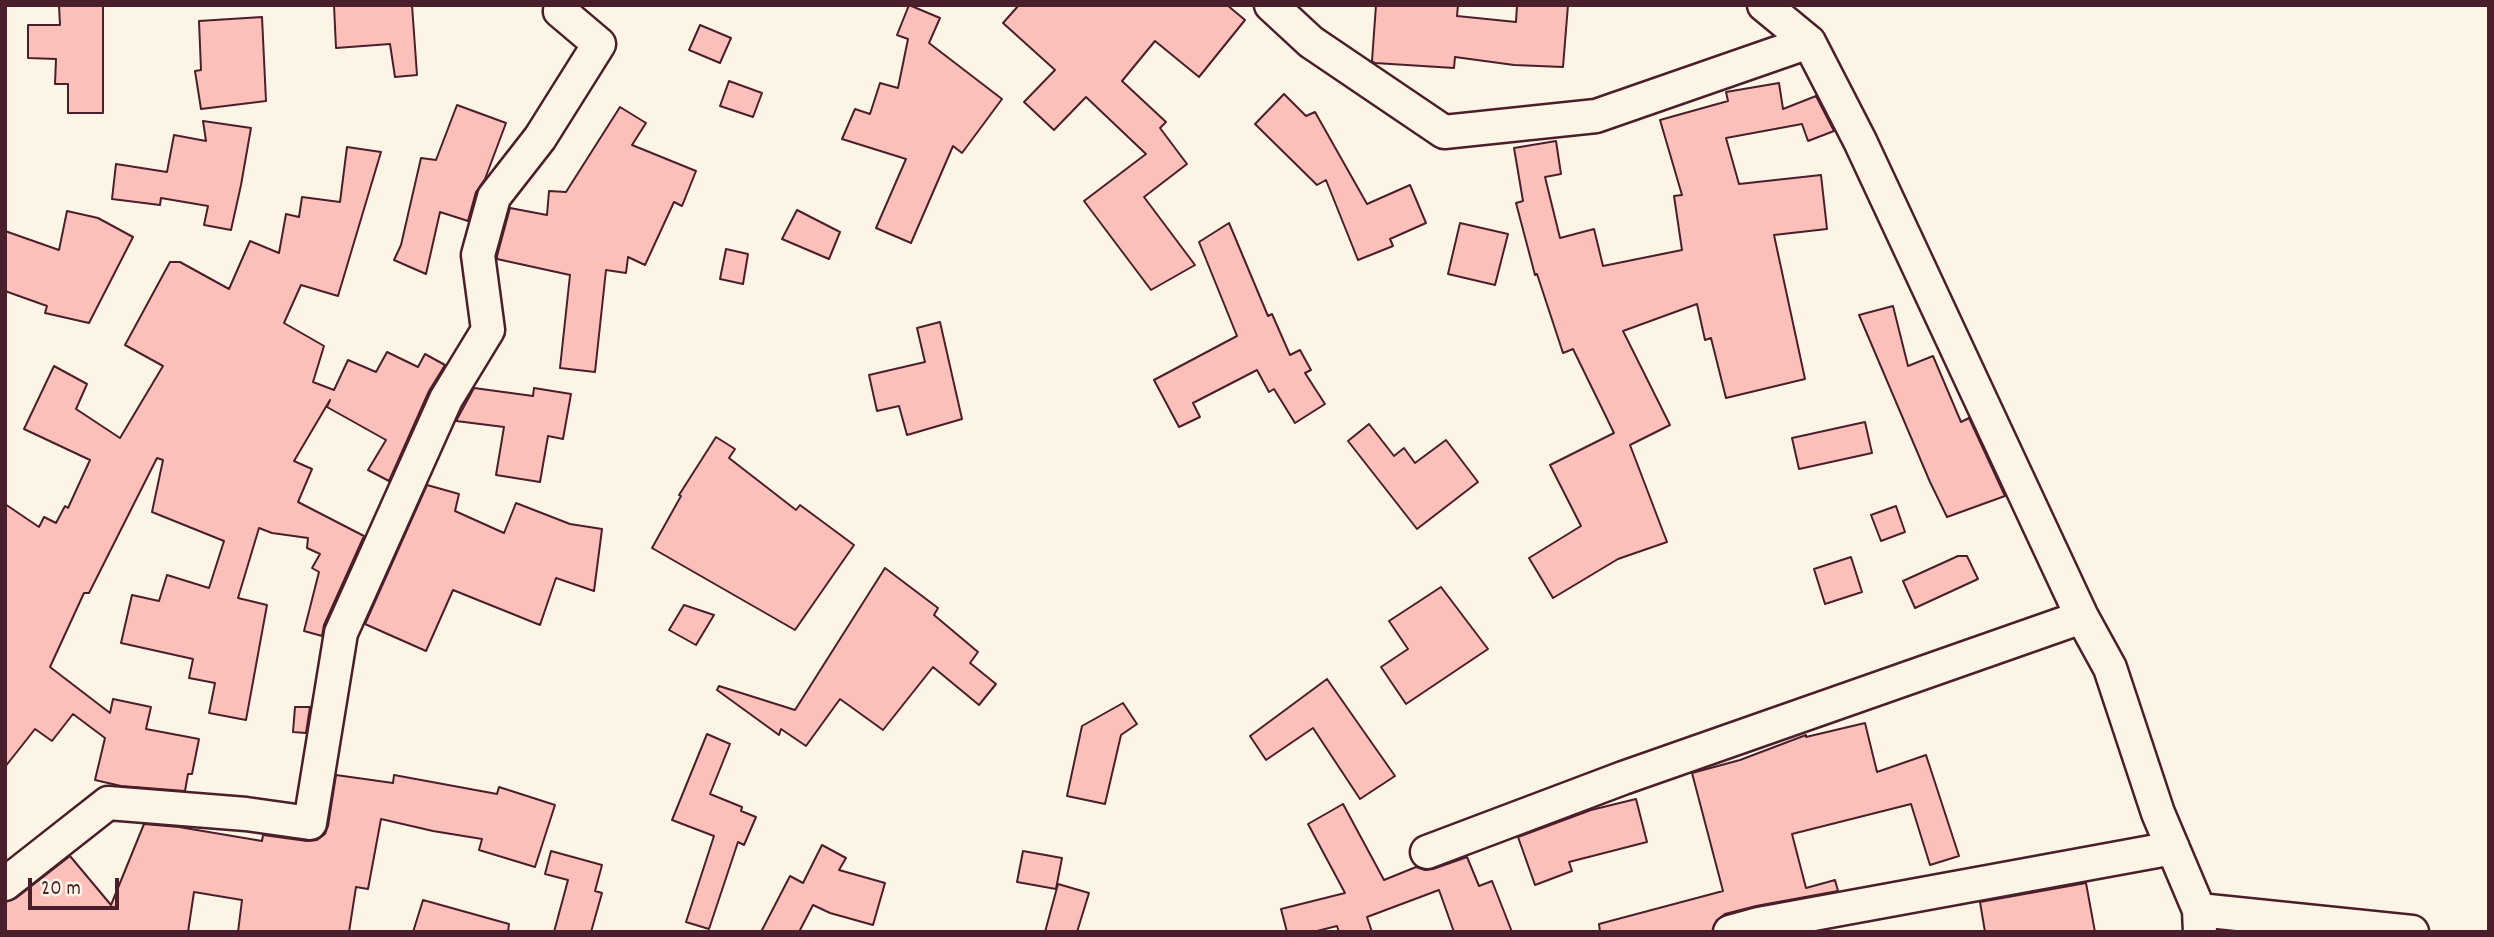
<!DOCTYPE html>
<html>
<head>
<meta charset="utf-8">
<style>
	body { margin:0 }
	#map { position:relative; width:2494px; height:937px; overflow:hidden; background:#fcf5e5; font-family:Dekko,sans-serif }
	canvas { display:block }
	.frame { position:absolute; inset:0; border:7px solid #4a1f2b; pointer-events:none }
	.scale { position:absolute; left:28px; top:878px; width:91px; height:32px; box-sizing:border-box; border:4px solid #4a1f2b; border-top:0; padding-left:9px; font-size:21px; line-height:24px; white-space:nowrap; color:#4a1f2b; -webkit-text-stroke:5px #fcf5e5; paint-order:stroke }
</style>
</head>
<body>
<div id="map">
<canvas width="2494" height="937"></canvas>
<div class="frame"></div>
<div class="scale">20 m</div>
</div>
<script>
const context = document.querySelector('canvas').getContext('2d');
context.lineJoin = 'round';
function paint(path, color) { context.fillStyle = color; context.fill(path, 'evenodd'); }
const shape = rows => new Path2D(rows.map(r => 'M' + r).join(''));
function strokePath(path, color, width, dash) { context.strokeStyle = color; context.lineWidth = width; context.lineCap = dash ? 'butt' : 'round'; context.setLineDash(dash || []); context.stroke(path); }
const building = shape([
	[59,5,103,5,103,113,68,113,68,84,55,84,56,59,28,58,28,25,60,25,59,5],
	[334,5,412,5,417,75,395,77,390,44,336,48,334,5],
	[909,5,940,18,929,43,1002,99,962,153,953,146,911,243,876,228,906,159,842,139,855,109,870,114,880,83,898,88,908,39,897,35,909,5],
	[1019,5,1227,5,1245,20,1199,77,1155,41,1122,81,1166,122,1160,128,1187,164,1144,197,1195,265,1151,290,1084,201,1146,154,1086,97,1054,130,1024,102,1055,70,1003,23,1019,5],
	[1376,5,1458,5,1457,16,1516,22,1517,5,1568,5,1563,67,1514,65,1455,57,1454,68,1375,63,1372,61,1376,5],
	[262,17,266,101,201,109,195,71,201,70,199,21,262,17],
	[700,25,731,38,720,63,689,50,700,25],
	[729,81,762,93,753,117,720,106,729,81],
	[1779,83,1783,109,1816,96,1834,131,1808,141,1802,124,1726,138,1739,184,1821,175,1827,229,1774,235,1805,379,1726,398,1711,338,1705,340,1697,304,1623,331,1670,425,1630,445,1667,542,1618,559,1553,598,1529,558,1581,526,1550,465,1614,433,1573,349,1563,353,1537,274,1535,275,1516,203,1523,201,1514,148,1556,141,1561,174,1545,177,1560,238,1594,229,1603,266,1682,250,1674,196,1682,195,1660,120,1728,101,1726,92,1779,83],
	[1284,94,1306,116,1315,112,1367,204,1410,185,1426,223,1390,239,1393,246,1358,260,1326,180,1317,185,1255,124,1284,94],
	[457,105,506,123,485,179,476,192,468,221,440,212,426,274,394,260,401,245,421,158,436,160,457,105],
	[620,107,646,123,632,145,696,171,682,206,674,202,645,265,628,257,626,273,606,270,595,372,560,368,570,275,497,259,497,256,510,208,547,215,549,191,566,192,620,107],
	[203,121,251,128,241,185,231,230,204,225,208,206,161,198,160,205,112,199,116,164,167,172,174,135,206,141,203,121],
	[347,147,381,152,338,296,301,285,284,323,324,346,313,382,334,390,348,360,376,372,387,352,418,367,425,354,445,365,429,391,389,481,368,470,386,440,327,407,330,400,294,461,312,469,298,502,364,536,324,625,322,636,304,631,319,572,312,568,320,554,307,548,308,538,272,533,259,528,238,598,267,605,246,720,209,713,215,683,189,678,193,659,121,643,132,595,159,601,167,575,209,588,224,541,152,512,163,460,157,458,89,593,84,593,50,667,110,713,113,699,151,707,146,729,199,739,192,774,188,774,185,791,121,786,95,780,105,738,73,714,52,741,35,729,5,767,5,504,39,527,44,517,56,523,65,506,68,508,90,460,24,429,54,366,87,384,76,409,120,438,163,366,125,345,170,262,180,262,229,289,250,241,279,253,286,214,299,217,302,197,340,202,347,147],
	[797,210,840,232,829,259,782,239,797,210],
	[67,211,98,218,133,237,89,323,45,313,47,306,5,291,5,231,59,250,67,211],
	[1229,223,1268,316,1272,314,1290,355,1300,350,1311,370,1305,373,1325,404,1295,423,1274,389,1269,392,1257,370,1193,403,1200,417,1179,427,1154,380,1237,336,1199,242,1229,223],
	[1460,223,1508,234,1495,285,1448,274,1460,223],
	[726,249,748,254,743,284,720,279,726,249],
	[1893,306,1908,366,1933,356,1961,422,1969,418,2005,496,1947,517,1930,482,1859,315,1893,306],
	[940,322,962,419,907,435,899,406,877,411,869,375,925,362,917,328,940,322],
	[474,388,533,396,534,388,571,394,563,439,548,436,540,482,496,475,504,427,456,421,474,388],
	[1865,422,1872,453,1799,469,1792,438,1865,422],
	[1369,424,1394,456,1404,448,1415,463,1446,440,1478,482,1417,529,1348,441,1369,424],
	[716,437,735,449,729,458,796,510,800,505,854,545,795,630,652,548,681,496,679,495,716,437],
	[427,485,459,494,455,511,504,533,516,503,570,524,602,529,594,591,556,578,540,625,453,590,426,651,365,624,427,485],
	[1896,506,1905,532,1881,541,1871,515,1896,506],
	[1958,556,1967,556,1978,579,1915,608,1903,581,1958,556],
	[1851,557,1862,592,1825,604,1814,569,1851,557],
	[885,568,938,608,934,615,978,652,970,663,996,684,979,705,933,667,883,730,840,699,806,746,781,729,779,735,717,690,719,686,795,710,885,568],
	[1441,587,1488,649,1406,704,1381,667,1408,649,1389,621,1441,587],
	[684,605,714,615,696,645,669,630,684,605],
	[1327,679,1395,776,1360,799,1313,728,1266,760,1250,736,1327,679],
	[1123,703,1137,724,1121,735,1105,804,1067,796,1082,726,1123,703],
	[295,707,310,707,306,733,293,732,295,707],
	[1865,723,1877,772,1926,755,1959,856,1930,865,1911,804,1792,834,1806,888,1835,880,1838,891,1756,906,1725,914,1717,920,1712,932,1600,932,1599,924,1723,891,1692,773,1740,760,1806,735,1806,737,1865,723],
	[707,734,730,744,710,794,742,807,741,811,756,817,744,845,738,842,709,929,686,922,714,836,672,820,707,734],
	[336,775,393,783,394,775,497,794,499,787,555,805,535,867,479,850,482,839,433,831,381,819,368,889,356,887,349,932,238,932,242,900,194,892,188,932,5,932,5,902,16,898,70,856,111,905,144,824,179,827,262,841,263,835,307,841,317,840,325,834,328,826,336,775],
	[1636,799,1647,842,1569,862,1572,871,1535,885,1518,837,1591,810,1636,799],
	[1343,804,1384,880,1416,867,1425,870,1433,869,1467,857,1479,886,1492,881,1512,932,1454,932,1439,890,1367,917,1372,932,1339,932,1337,926,1313,932,1287,932,1281,909,1345,893,1308,824,1343,804],
	[822,845,846,858,839,870,885,883,873,925,830,913,813,905,799,932,761,932,790,876,803,883,822,845],
	[551,851,602,865,595,891,602,893,591,932,554,932,568,880,545,874,551,851],
	[1023,851,1062,858,1056,889,1017,882,1023,851],
	[2086,883,2095,932,1985,932,1980,902,2086,883],
	[1058,884,1089,893,1077,932,1045,932,1058,884],
	[423,900,509,924,508,932,413,932,423,900]
]);
paint(building, '#fcc0bb');
strokePath(building, '#4a1f2b', 2);
const minor = shape([
	[1271,5,1311,42,1444,132,1596,116,1809,42],
	[1764,5,1809,42,1860,141,2082,617,2110,668,2158,813,2199,910,2200,932],
	[1427,852,1623,778,2082,617],
	[5,884,108,803,246,814,310,823,341,633,446,399,488,330,478,255,494,197,540,138,599,44,560,11,561,5],
	[2199,910,2412,932],
	[1730,932,1759,924,2173,848]
]);
strokePath(minor, '#4a1f2b', 37);
strokePath(minor, '#fcf5e5', 32);
</script>
</body>
</html>
